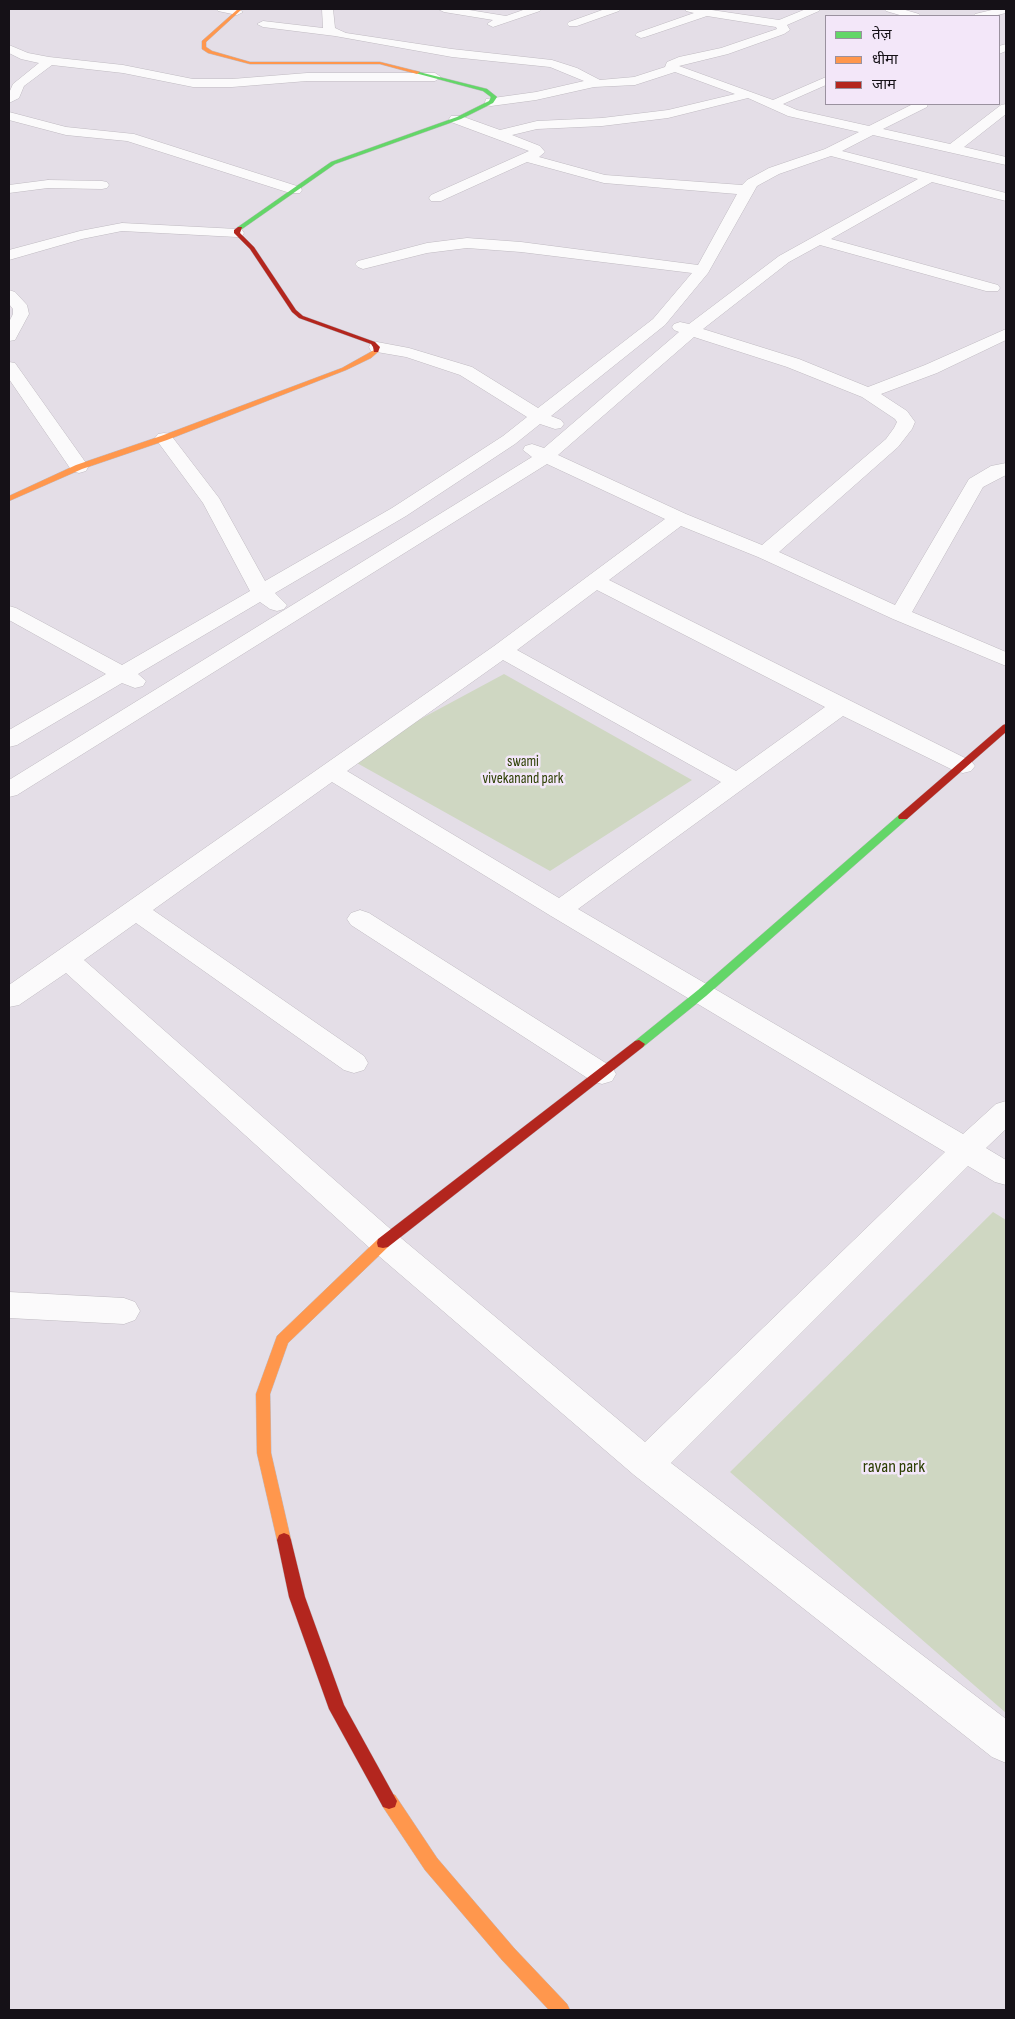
<!DOCTYPE html>
<html>
<head>
<meta charset="utf-8">
<style>
	body { margin:0 }
	#map { position:relative; width:1015px; height:2019px; overflow:hidden; background:#e4dee7; font-family:"Sofia Sans Condensed","Noto Sans Devanagari",sans-serif }
	canvas { display:block }
	.frame { position:absolute; inset:0; border:10px solid #151117; pointer-events:none }
	.legend { position:absolute; left:825px; top:15px; width:175px; height:90px; box-sizing:border-box; background:#f3e7f9; border:1px solid #9a919f; margin:0; padding:6px 9px; list-style:none; font-size:15px; color:#151117 }
	.legend li { display:flex; align-items:center; gap:10px; height:25px }
	.legend b { width:25px; border:1px solid #9a919f }
</style>
</head>
<body>
<div id="map">
<canvas width="1015" height="2019"></canvas>
<div class="frame"></div>
<ul class="legend">
<li><b style="height:6px;background:#63d668"></b>तेज़</li>
<li><b style="height:6px;background:#ff974d"></b>धीमा</li>
<li><b style="height:6px;background:#b3261e"></b>जाम</li>
</ul>
</div>
<script>
const context = document.querySelector('canvas').getContext('2d');
context.lineJoin = 'round';
function paint(path, color) { context.fillStyle = color; context.fill(path, 'evenodd'); }
const shape = rows => new Path2D(rows.map(r => 'M' + r).join(''));
function strokePath(path, color, width, dash) { context.strokeStyle = color; context.lineWidth = width; context.lineCap = dash ? 'butt' : 'round'; context.setLineDash(dash || []); context.stroke(path); }
function drawText(font, color, halo, rows, align = 'center') {
  context.font = font + ' "Sofia Sans Condensed",sans-serif'; context.lineWidth = 5; context.setLineDash([]); context.textBaseline = 'middle'; context.strokeStyle = halo; context.fillStyle = color; for (const [text, x, y, turn = 0] of rows) {
    context.save(); context.translate(x, y); context.rotate((+turn || 0) * Math.PI / 180); context.textAlign = isNaN(turn) ? turn : align; if (halo) context.strokeText(text, 0, 0); context.fillText(text, 0, 0); context.restore();
  }
}
paint(shape([
	[504,674,692,780,550,871,348,758],
	[993,1212,1006,1220,1006,1713,730,1472]
]), '#cfd7c2');
const street = shape([
	[216,9,238,9,243,12,237,15,218,11,216,9],
	[322,9,333,9,335,28,346,33,452,49,552,60,577,68,600,80,634,77,665,67,667,62,679,57,721,48,777,29,776,27,707,16,645,37,641,38,635,35,637,33,694,13,686,11,685,9,705,9,779,20,806,9,820,9,819,11,787,25,790,30,784,34,728,54,679,66,773,100,826,77,826,85,783,104,797,110,869,126,913,104,928,104,927,107,883,129,950,144,1001,105,1006,104,1006,114,964,147,1006,157,1006,165,873,135,842,151,1006,193,1006,201,932,182,831,239,998,285,1000,288,998,291,986,291,820,245,789,262,703,329,799,359,868,387,925,365,1006,329,1006,340,937,373,881,394,907,411,915,422,912,429,898,447,779,552,895,605,969,479,991,466,1006,463,1006,475,983,487,912,612,1006,652,1006,666,893,619,758,557,681,526,609,580,971,761,975,766,971,771,963,773,955,771,843,716,578,909,963,1134,996,1104,1006,1101,1006,1129,986,1148,1006,1160,1006,1185,995,1182,968,1166,671,1463,1006,1719,1006,1763,992,1757,634,1475,373,1251,66,973,19,1005,9,1007,9,985,494,646,665,519,547,464,17,795,9,797,9,780,532,457,523,450,525,446,532,444,544,448,679,332,674,330,672,327,674,324,680,322,689,324,779,256,918,179,831,156,779,174,757,186,708,273,665,325,551,416,561,420,564,424,561,428,555,429,540,424,515,444,406,516,275,593,287,605,284,609,277,611,270,609,260,602,138,674,146,681,143,686,135,688,122,683,17,745,9,747,9,730,106,674,9,620,9,606,16,608,122,665,250,591,203,503,155,438,158,434,164,433,170,434,219,498,265,581,392,508,503,436,527,417,460,375,406,357,371,351,369,347,371,343,377,342,409,348,472,367,538,408,653,319,692,273,521,252,467,248,427,253,363,269,358,267,355,264,358,261,427,243,467,238,521,242,698,265,737,194,604,183,527,162,441,201,431,201,429,198,431,195,529,151,451,122,449,119,451,116,461,116,500,130,537,121,602,118,668,110,735,94,675,72,635,85,594,87,536,100,491,106,486,105,485,102,486,99,536,92,584,81,550,67,452,57,335,36,263,27,257,24,263,21,323,28,322,9],
	[748,98,788,116,859,132,825,149,769,168,747,180,742,185,605,175,539,157,545,152,540,146,512,135,537,129,602,126,668,118,748,98],
	[694,337,787,367,862,397,895,419,897,422,894,428,886,439,762,545,686,514,558,455,694,337],
	[597,590,825,707,736,771,517,650,597,590],
	[503,660,721,782,559,898,347,771,503,660],
	[332,782,551,916,945,1152,645,1442,395,1233,84,960,136,923,344,1070,354,1073,364,1070,368,1063,364,1056,153,910,332,782],
	[438,9,463,9,506,16,526,9,542,9,540,11,493,27,487,24,493,20,444,12,438,9],
	[605,9,621,9,619,11,577,26,569,26,567,24,569,22,605,9],
	[884,9,902,9,919,14,921,16,903,16,886,11,884,9],
	[996,9,1006,9,1006,13,993,16,973,16,975,14,996,9],
	[1006,44,1006,51,999,54,999,46,1006,44],
	[9,45,28,53,49,57,123,65,193,79,232,79,307,73,435,73,441,77,435,81,307,81,232,87,193,87,123,73,52,65,24,86,19,98,9,103,9,93,13,84,39,63,21,59,9,53,9,45],
	[9,112,66,127,134,134,300,187,302,190,300,193,290,193,127,141,66,135,9,120,9,112],
	[48,180,102,181,107,182,109,185,107,188,102,189,48,188,9,193,9,185,48,180],
	[122,223,237,229,242,230,244,233,242,236,237,237,122,231,82,239,9,260,9,250,80,231,122,223],
	[9,290,15,292,27,305,29,314,15,340,9,341,9,322,13,314,13,309,9,304,9,290],
	[9,362,15,363,86,463,88,467,86,471,79,473,72,471,9,379,9,362],
	[360,910,369,913,612,1067,616,1074,612,1081,602,1084,592,1081,351,925,347,919,351,913,360,910],
	[9,1292,124,1298,135,1302,140,1311,135,1320,124,1324,9,1318,9,1292]
]);
const fast = shape([
	[415,71,487,89,497,97,493,103,461,119,335,164,242,229,238,229,238,227,331,162,457,117,489,101,491,97,483,91,415,73,415,71],
	[903,814,908,817,907,819,706,996,643,1047,635,1047,633,1044,635,1041,698,990,899,815,903,814]
]);
const slow = shape([
	[238,9,242,9,206,42,206,47,212,51,250,62,380,62,420,72,417,74,380,64,250,64,208,53,202,49,202,41,238,9],
	[376,349,379,351,371,358,346,370,167,440,82,469,9,501,9,496,76,465,161,436,342,368,376,349],
	[383,1238,388,1239,389,1243,388,1247,288,1343,270,1394,271,1453,291,1540,289,1545,284,1547,279,1545,277,1540,257,1453,256,1394,277,1336,378,1239,383,1238],
	[389,1793,395,1795,437,1858,514,1948,567,2004,570,2010,549,2010,502,1960,425,1870,383,1807,381,1801,383,1795,389,1793]
]);
const jam = shape([
	[238,227,242,227,240,233,254,247,296,310,303,316,375,342,380,347,378,352,374,352,373,347,371,344,299,318,292,312,250,249,234,233,234,230,238,227],
	[1006,724,1006,732,907,819,899,819,898,817,899,815,1003,725,1006,724],
	[639,1040,645,1044,643,1047,388,1247,383,1248,378,1247,377,1243,378,1239,635,1041,639,1040],
	[284,1533,289,1535,291,1540,305,1597,344,1705,397,1801,395,1807,389,1809,383,1807,329,1709,289,1597,277,1540,279,1535,284,1533]
]);
strokePath(street, '#bfbac1', 1);
strokePath(fast, '#bfbac1', 1);
strokePath(slow, '#bfbac1', 1);
strokePath(jam, '#bfbac1', 1);
paint(street, '#fbfafb');
paint(fast, '#63d668');
paint(slow, '#ff974d');
paint(jam, '#b3261e');
drawText('15px', '#2d3f03', '#f3e7f9', [
	["swami",523,762],
	["vivekanand park",523,779]
]);
drawText('18px', '#2d3f03', '#f3e7f9', [
	["ravan park",894,1467]
]);
</script>
</body>
</html>
